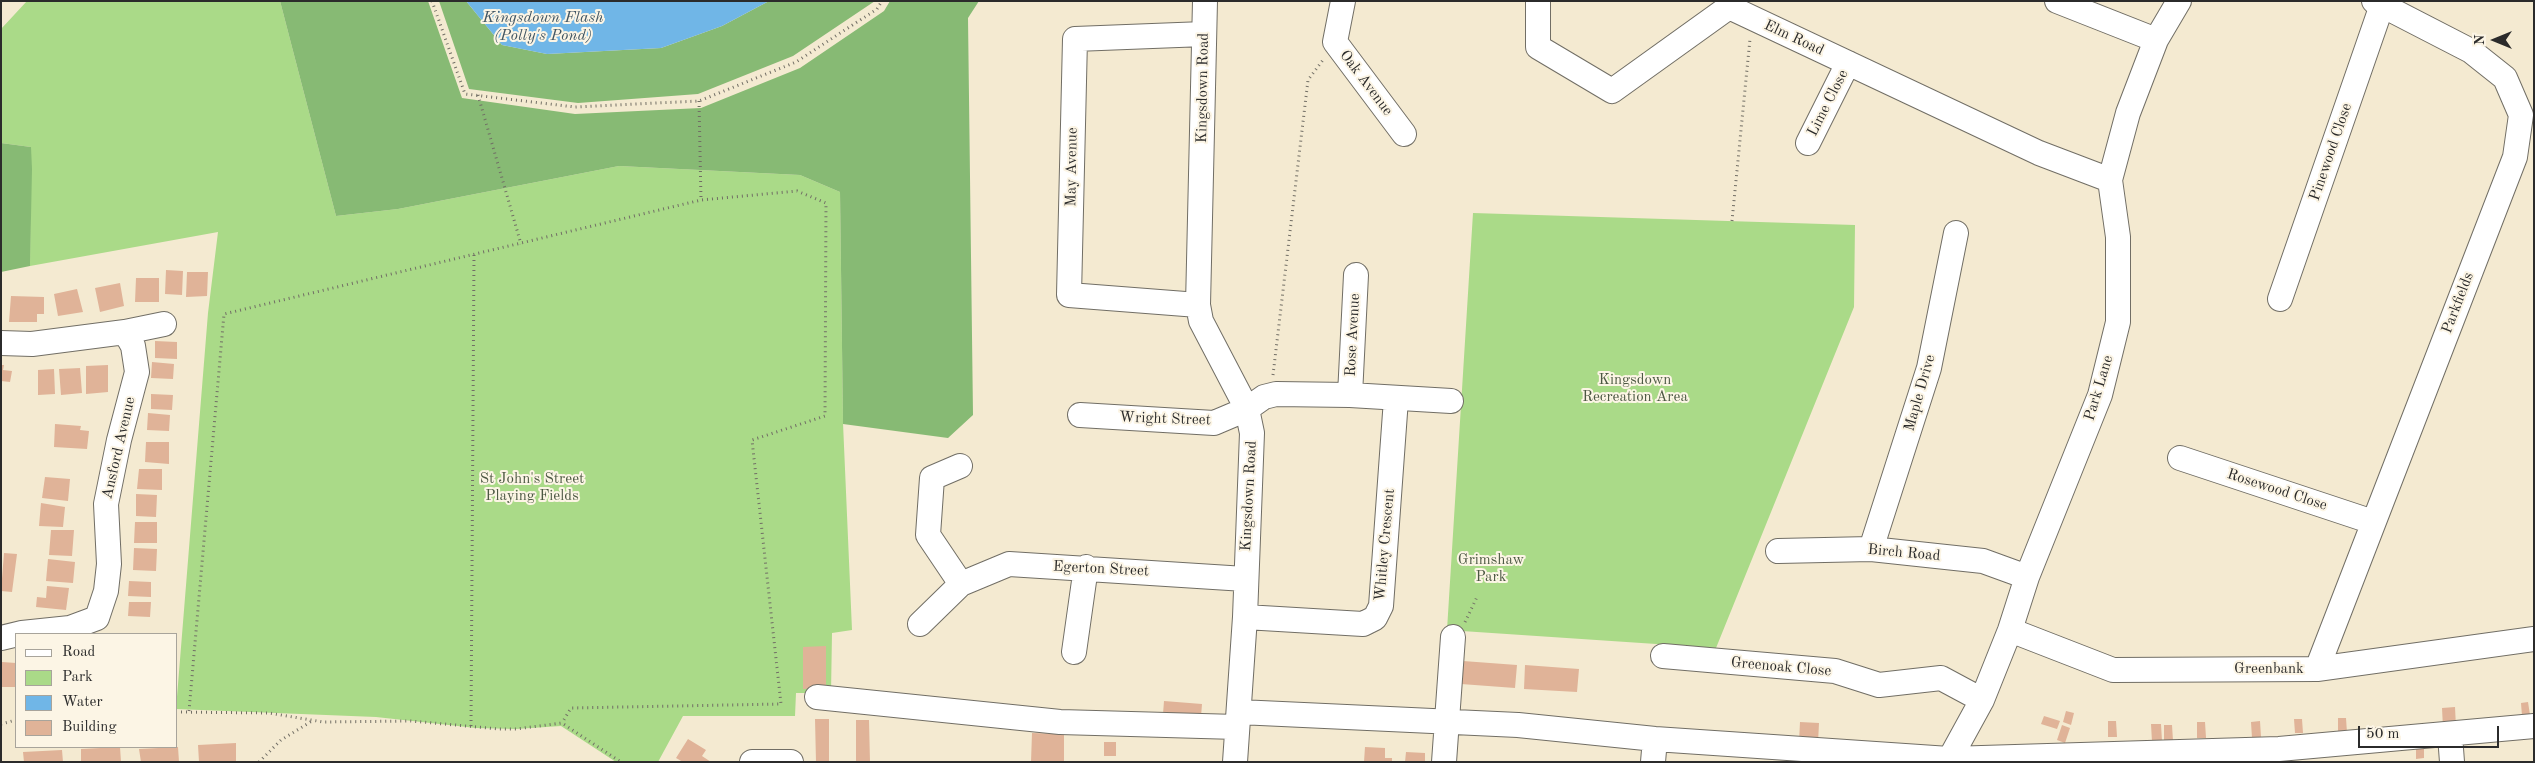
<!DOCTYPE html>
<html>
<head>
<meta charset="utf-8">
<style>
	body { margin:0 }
	#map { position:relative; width:2535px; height:763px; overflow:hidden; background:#f4ead1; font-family:"Old Standard TT",serif }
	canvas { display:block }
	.frame { position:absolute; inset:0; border:2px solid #2b2b2b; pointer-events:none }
	.legend { position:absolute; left:15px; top:633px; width:162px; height:115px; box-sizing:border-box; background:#fcf5e5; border:1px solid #a8a49b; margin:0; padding:6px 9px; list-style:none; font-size:15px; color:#2b2b2b }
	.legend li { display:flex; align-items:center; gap:10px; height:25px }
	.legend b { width:25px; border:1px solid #a8a49b }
	.north { position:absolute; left:2470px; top:15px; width:50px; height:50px; -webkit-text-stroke:4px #fcf5e5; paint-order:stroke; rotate:270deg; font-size:14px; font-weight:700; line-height:20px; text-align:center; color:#2b2b2b }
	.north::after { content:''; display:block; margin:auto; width:18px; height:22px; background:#2b2b2b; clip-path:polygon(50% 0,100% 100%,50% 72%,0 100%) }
	.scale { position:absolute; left:2358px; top:726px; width:141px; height:22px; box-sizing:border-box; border:2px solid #2b2b2b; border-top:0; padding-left:6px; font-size:15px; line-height:18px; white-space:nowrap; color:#2b2b2b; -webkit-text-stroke:4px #fcf5e5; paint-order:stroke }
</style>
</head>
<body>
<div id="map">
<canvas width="2535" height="763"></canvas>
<div class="frame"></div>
<ul class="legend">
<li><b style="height:6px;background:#fff"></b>Road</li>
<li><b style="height:14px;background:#aada88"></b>Park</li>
<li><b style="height:14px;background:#70b6e7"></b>Water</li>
<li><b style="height:14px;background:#e0b398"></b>Building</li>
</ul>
<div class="north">N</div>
<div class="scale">50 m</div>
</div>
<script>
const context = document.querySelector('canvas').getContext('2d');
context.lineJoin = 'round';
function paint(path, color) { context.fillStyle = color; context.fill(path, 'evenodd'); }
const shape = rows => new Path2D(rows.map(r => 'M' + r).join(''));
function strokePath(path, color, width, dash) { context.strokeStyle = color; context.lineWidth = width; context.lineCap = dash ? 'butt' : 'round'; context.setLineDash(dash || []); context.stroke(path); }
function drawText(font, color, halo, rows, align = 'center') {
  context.font = font + ' "Old Standard TT",serif'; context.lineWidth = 4; context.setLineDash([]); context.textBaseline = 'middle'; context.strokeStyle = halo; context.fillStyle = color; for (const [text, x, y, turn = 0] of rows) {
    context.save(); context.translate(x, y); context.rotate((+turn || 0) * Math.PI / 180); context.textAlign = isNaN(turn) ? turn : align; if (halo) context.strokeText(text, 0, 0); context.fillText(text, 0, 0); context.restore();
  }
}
paint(shape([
	[27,1,280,1,336,216,398,209,619,166,800,175,840,192,843,423,852,630,832,633,831,693,796,693,795,716,683,716,658,762,616,762,561,726,516,729,476,728,376,717,176,709,208,313,218,232,30,266,31,147,1,143,1,29],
	[1473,213,1855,225,1854,307,1716,648,1447,630]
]), '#aada88');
paint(shape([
	[280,1,428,1,462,98,575,114,701,108,800,68,884,11,890,1,979,1,968,18,973,415,948,438,843,424,840,192,800,175,619,166,398,209,336,216],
	[439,1,466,1,502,45,547,54,661,48,722,26,769,1,875,1,793,56,698,94,578,103,469,89],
	[1,143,31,147,32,169,30,266,1,272]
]), '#87ba74');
paint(shape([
	[466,1,769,1,722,26,661,48,547,54,502,45]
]), '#70b6e7');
paint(shape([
	[166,270,183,271,182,295,165,294],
	[187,272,208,272,207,296,186,297],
	[136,278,159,278,159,302,135,302],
	[120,283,124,306,100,312,95,288],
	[77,289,83,312,58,316,54,294],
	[11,296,44,297,44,314,37,314,37,322,9,322],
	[155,341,177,342,177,359,155,358],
	[152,362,174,364,173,379,151,378],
	[1,365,4,365,3,370,12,371,10,382,1,381],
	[108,365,108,392,86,394,86,366],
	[80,368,82,393,61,395,59,369],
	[54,369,55,394,38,395,38,370],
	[151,394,173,395,172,410,151,409],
	[148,413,170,415,169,431,147,430],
	[55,424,81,426,80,430,89,431,87,449,54,447],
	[146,442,169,442,169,464,145,462],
	[139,469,162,469,162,490,137,489],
	[45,477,70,479,68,501,42,498],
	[136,494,157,495,156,517,136,516],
	[41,503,65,507,63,527,39,526],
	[135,522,157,522,157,543,134,543],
	[51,530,74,530,72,556,49,555],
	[134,548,157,549,156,571,133,570],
	[4,553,17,554,12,592,1,591],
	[48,559,75,562,73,583,46,581],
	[129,581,151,582,151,597,128,596],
	[47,586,69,588,66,610,36,607,37,597,46,598],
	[129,602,151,602,150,617,128,616],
	[826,646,826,688,803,689,803,647],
	[1463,661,1517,665,1515,688,1461,684],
	[2,662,16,663,15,687,1,687],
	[1525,665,1579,669,1577,692,1524,689],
	[1164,701,1202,704,1201,717,1163,714],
	[2528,702,2530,715,2522,716,2521,703],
	[2455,707,2456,727,2443,728,2442,708],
	[2066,711,2074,713,2071,725,2063,722],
	[2044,716,2060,721,2057,729,2041,724],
	[2338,718,2346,718,2347,733,2338,733],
	[815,719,829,719,829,762,816,762],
	[2294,719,2302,719,2303,733,2295,733],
	[856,720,869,720,870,762,856,762],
	[2108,721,2116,721,2117,737,2108,737],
	[2260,721,2261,737,2252,738,2251,722],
	[1800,722,1819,723,1818,743,1799,742],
	[2197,722,2205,722,2206,738,2197,738],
	[2151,724,2161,724,2162,741,2152,742],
	[2062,725,2070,728,2065,743,2057,740],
	[2164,725,2172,725,2173,741,2164,741],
	[1032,733,1064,734,1064,762,1031,762],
	[688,739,706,750,702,756,711,762,683,762,676,758],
	[1104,742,1116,742,1116,756,1104,756],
	[236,743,236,762,199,762,198,745],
	[2416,745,2424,745,2424,758,2416,759],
	[120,747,121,762,81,762,81,749],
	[178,747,179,762,141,762,139,749],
	[1365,747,1385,748,1385,758,1392,758,1392,762,1364,762],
	[62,750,63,762,24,762,23,752],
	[1406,752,1425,753,1425,762,1405,762]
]), '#e0b398');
const minor = shape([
	[1205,1,1198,305,1201,321,1247,409,1252,433,1245,617,1235,762],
	[1343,1,1335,42,1404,134],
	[1538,1,1538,47,1612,91,1729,7,2039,153,2110,180],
	[2057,1,2156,40],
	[1808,143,1848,63],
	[2280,299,2382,5],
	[1198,305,1069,295,1075,39,1204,34],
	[125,332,164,324],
	[1,343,32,344,125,332,133,346,137,372,119,440,106,504,109,564,106,591,97,618,70,628,22,633,1,638],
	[1350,395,1356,275],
	[1080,415,1214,423,1247,409,1264,397,1276,394,1350,395,1451,401],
	[2180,458,2373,522],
	[960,466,932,478,928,535,961,584],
	[1871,549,1929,368,1956,233],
	[1778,551,1871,549,1983,561,2027,577],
	[1245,617,1363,624,1375,618,1381,606,1396,399],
	[920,624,961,584,1009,564,1245,579],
	[2010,630,2113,670,2317,669,2534,639],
	[1074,652,1086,567],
	[1663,656,1835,671,1879,685,1941,678,1982,700],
	[2317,669,2515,157,2521,115,2505,78,2471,51,2374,1],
	[817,697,1060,722,1237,727],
	[1239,712,1518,725,1655,739,1949,759,2279,749,2534,726],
	[2450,735,2452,762],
	[752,762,791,762],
	[1444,762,1453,637],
	[1653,762,1655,739],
	[1948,762,1982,700,2010,630,2027,577,2100,395,2118,322,2118,237,2110,180,2128,113,2156,40,2179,1]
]);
strokePath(minor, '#716e65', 26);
strokePath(shape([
	[432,1,465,94,575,107,699,101,796,62,877,9,882,1],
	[478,95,521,244],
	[699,101,701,200],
	[1732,221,1750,39],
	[1273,375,1308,80,1323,60],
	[1465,622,1477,597],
	[189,711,224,314,701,200,797,191,826,203,825,416,752,440,781,704,571,708,562,723],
	[176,712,269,713,323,722,411,721,499,729,516,729,562,723,621,762],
	[1,724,16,720],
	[471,726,474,255],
	[259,762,281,740,312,721]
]), '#716e65', 3, [1, 4]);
strokePath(minor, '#fff', 24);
drawText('15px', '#2b2b2b', '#fcf5e5', [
	["Elm Road",1794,38,25],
	["Oak Avenue",1366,83,53],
	["Kingsdown Road",1203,88,-89],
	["Lime Close",1828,103,-63],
	["Pinewood Close",2331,152,-71],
	["May Avenue",1072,167,-89],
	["Parkfields",2458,303,-69],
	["Rose Avenue",1353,335,-87],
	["Park Lane",2099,388,-73],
	["Maple Drive",1920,393,-74],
	["Wright Street",1165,419,2],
	["Ansford Avenue",119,448,-77],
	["Rosewood Close",2277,490,18],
	["Kingsdown Road",1249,496,-87],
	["Whitley Crescent",1385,545,-85],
	["Birch Road",1904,553,5],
	["Egerton Street",1101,569,3],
	["Greenoak Close",1781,667,5],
	["Greenbank",2269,669]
]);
drawText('15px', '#4b5742', '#fcf5e5', [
	["Kingsdown",1635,380],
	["Recreation Area",1635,397],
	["St John's Street",532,479],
	["Playing Fields",532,496],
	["Grimshaw",1491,560],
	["Park",1491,577]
]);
drawText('italic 16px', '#405563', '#fcf5e5', [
	["Kingsdown Flash",543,18],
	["(Polly's Pond)",543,36]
]);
</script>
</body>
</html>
